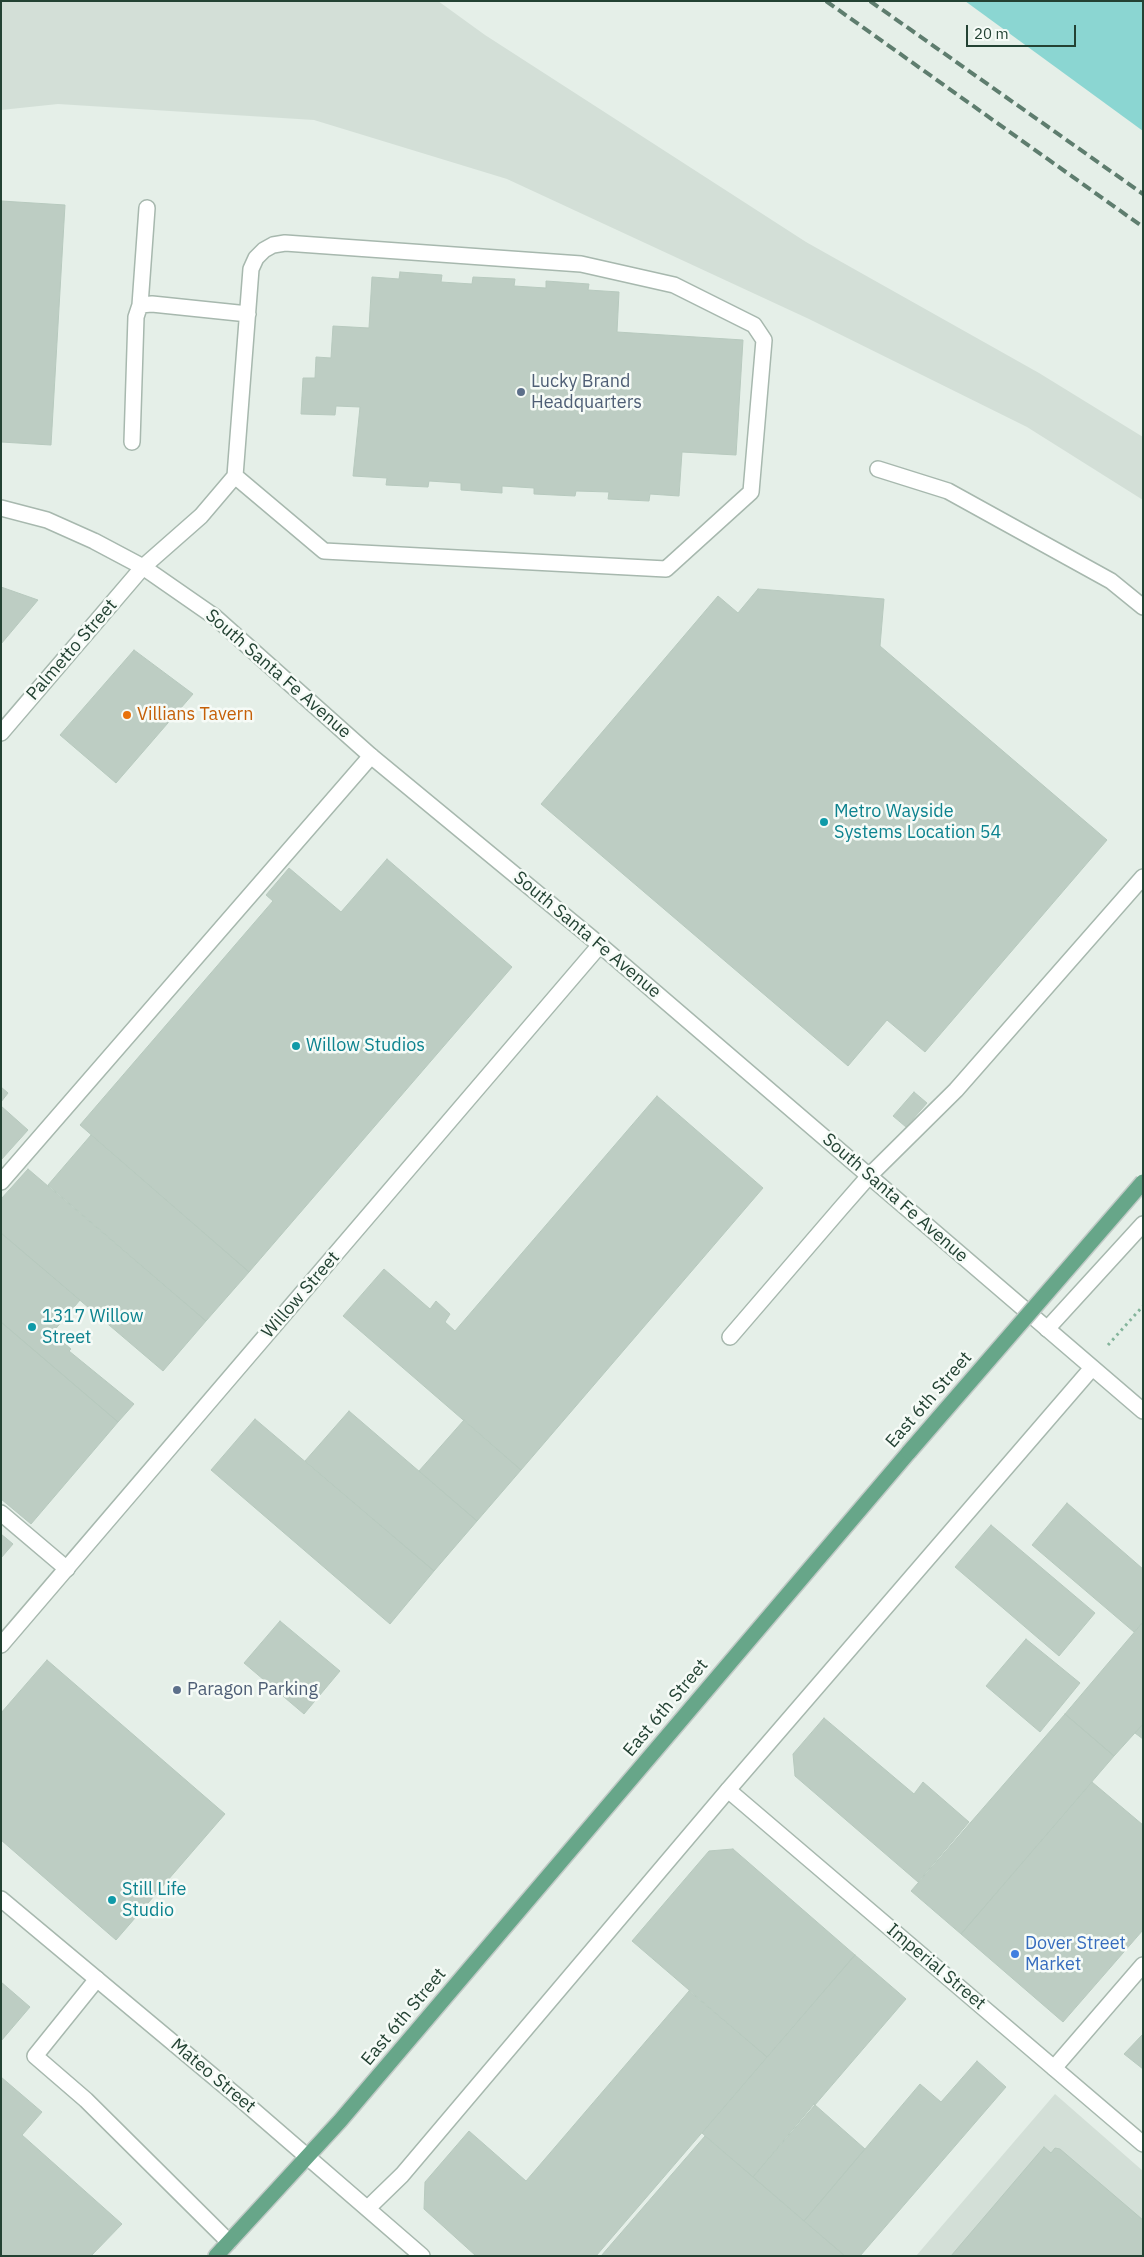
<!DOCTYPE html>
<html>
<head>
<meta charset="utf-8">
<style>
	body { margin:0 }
	#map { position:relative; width:1144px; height:2257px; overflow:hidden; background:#e5efe8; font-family:"IBM Plex Sans",sans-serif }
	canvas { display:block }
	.frame { position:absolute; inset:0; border:2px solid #234233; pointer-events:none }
	.scale { position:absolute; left:966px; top:25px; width:110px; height:22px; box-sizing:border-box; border:2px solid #234233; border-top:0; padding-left:6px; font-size:15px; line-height:18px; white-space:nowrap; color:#234233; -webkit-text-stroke:4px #f6fbf7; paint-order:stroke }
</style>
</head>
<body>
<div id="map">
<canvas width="1144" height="2257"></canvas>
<div class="frame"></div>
<div class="scale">20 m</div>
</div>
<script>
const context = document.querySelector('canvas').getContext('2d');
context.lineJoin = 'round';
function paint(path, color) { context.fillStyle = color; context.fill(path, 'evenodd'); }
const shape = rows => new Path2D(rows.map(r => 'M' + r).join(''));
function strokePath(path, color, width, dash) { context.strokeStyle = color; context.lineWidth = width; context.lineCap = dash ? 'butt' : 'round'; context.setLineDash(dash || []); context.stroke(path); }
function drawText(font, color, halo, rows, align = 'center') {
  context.font = font + ' "IBM Plex Sans",sans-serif'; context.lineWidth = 5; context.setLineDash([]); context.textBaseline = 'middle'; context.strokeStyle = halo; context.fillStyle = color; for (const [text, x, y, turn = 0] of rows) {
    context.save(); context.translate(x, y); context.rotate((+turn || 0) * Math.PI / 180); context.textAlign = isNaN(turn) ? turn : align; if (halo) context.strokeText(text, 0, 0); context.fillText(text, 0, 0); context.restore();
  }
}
paint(shape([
	[1,1,438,1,485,35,806,242,1039,373,1143,437,1143,500,1027,427,809,319,507,179,314,120,58,104,1,110],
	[1055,2094,1143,2171,1143,2256,916,2256]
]), '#d3dfd7');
paint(shape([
	[965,1,1143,1,1143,131]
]), '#8bd6d2');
const building = shape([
	[1,201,65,205,51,445,1,442,1,201],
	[400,272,442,275,441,282,472,284,473,277,515,279,514,286,546,288,546,281,589,284,588,290,619,292,617,332,743,340,736,455,682,452,679,496,650,494,649,501,608,499,609,492,576,491,575,496,534,494,534,488,502,486,502,493,461,490,461,483,429,481,428,487,386,485,387,478,353,476,360,407,336,406,335,415,301,414,303,378,315,378,316,357,331,358,333,326,369,328,372,277,399,279,400,272],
	[1,587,38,600,1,644,1,587],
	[758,589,884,599,880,646,1107,840,925,1052,887,1020,848,1066,541,804,718,596,738,613,758,589],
	[134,650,193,694,116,783,60,735,134,650],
	[387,859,512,967,249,1272,80,1125,273,901,266,895,289,868,341,912,387,859],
	[1,1087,8,1093,1,1102,1,1087],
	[914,1092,927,1103,906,1127,893,1116,914,1092],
	[657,1096,763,1188,521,1470,343,1316,384,1269,430,1309,436,1301,450,1314,445,1322,455,1331,657,1096],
	[1,1106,28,1130,1,1160,1,1106],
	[91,1135,249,1272,206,1321,48,1185,91,1135],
	[28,1169,206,1321,163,1371,1,1233,1,1199,28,1169],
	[1,1233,80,1300,52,1333,71,1349,69,1351,134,1404,118,1422,1,1322,1,1233],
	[1,1322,118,1422,31,1524,1,1499,1,1322],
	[349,1411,477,1521,434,1571,305,1461,349,1411],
	[255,1419,434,1571,390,1624,211,1470,255,1419],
	[464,1420,521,1470,477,1521,419,1471,464,1420],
	[1067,1503,1143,1569,1143,1622,1134,1632,1032,1545,1067,1503],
	[991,1525,1095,1613,1059,1656,955,1567,991,1525],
	[1,1534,13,1544,1,1558,1,1534],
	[280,1621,340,1671,304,1714,244,1663,280,1621],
	[1143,1622,1143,1724,1114,1756,1065,1714,1143,1622],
	[1026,1639,1080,1683,1040,1732,986,1686,1026,1639],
	[47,1660,225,1814,116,1940,1,1840,1,1713,47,1660],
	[1065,1714,1114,1756,961,1934,911,1891,1065,1714],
	[824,1718,914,1794,923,1782,969,1822,918,1882,795,1776,793,1754,824,1718],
	[1143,1724,1143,1739,1135,1733,1143,1724],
	[1092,1782,1143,1825,1143,1930,1063,2022,961,1934,1092,1782],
	[733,1849,855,1955,767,2057,632,1941,709,1851,733,1849],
	[855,1955,906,1999,753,2177,702,2133,855,1955],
	[1,1982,30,2007,1,2041,1,1982],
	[689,1991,767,2057,596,2256,476,2256,424,2209,425,2182,469,2131,526,2181,689,1991],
	[1143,2034,1143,2069,1124,2054,1143,2034],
	[977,2061,1006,2087,860,2256,845,2256,804,2221,920,2084,941,2102,977,2061],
	[1,2077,42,2112,22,2135,122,2224,91,2256,1,2256,1,2077],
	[814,2104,865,2149,804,2221,753,2177,814,2104],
	[705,2136,753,2177,845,2256,601,2256,705,2136],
	[1044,2147,1051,2153,1055,2148,1060,2149,1143,2220,1143,2256,951,2256,1044,2147]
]);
paint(building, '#bdcdc3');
strokePath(building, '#b7c9be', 1);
const service = shape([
	[140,305,147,208],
	[132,442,136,317,140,305,152,304,248,314],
	[878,469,948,491,1111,581,1143,607],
	[143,567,201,516,235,476,251,269,256,258,264,250,273,245,285,243,581,264,674,285,754,325,764,340,751,492,666,569,324,551,235,476],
	[1,1182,371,756],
	[1047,1329,1143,1224],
	[730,1337,841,1208,869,1176,956,1090,1143,877],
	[1,1513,67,1569],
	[97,1979,35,2056,86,2100,229,2242],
	[1054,2068,1143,1965],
	[368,2208,402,2175,728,1790,1092,1368]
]);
const minor = shape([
	[1,733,143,567],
	[1,1645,600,945],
	[728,1790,1143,2144]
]);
const tertiary = shape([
	[1,508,47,520,94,541,143,567,215,617,371,756,600,945,1143,1411],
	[1,1899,244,2102,422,2256]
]);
const primary = shape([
	[216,2256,340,2121,909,1452]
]);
strokePath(service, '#a7b8ae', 18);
strokePath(minor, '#a7b8ae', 18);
strokePath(tertiary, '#a7b8ae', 18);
strokePath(primary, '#c1cac6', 18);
strokePath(shape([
	[1108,1345,1143,1306]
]), '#84b49b', 3, [2.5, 4]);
strokePath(service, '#fff', 15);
strokePath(minor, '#fff', 15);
strokePath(tertiary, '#fff', 15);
strokePath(primary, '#67a689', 15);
strokePath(shape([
	[826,1,1143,227],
	[870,1,1143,194]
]), '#5e7d6e', 4, [10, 5]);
const primaryBridge = shape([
	[909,1452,1143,1182]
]);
strokePath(primaryBridge, '#c1cac6', 18, []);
strokePath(primaryBridge, '#67a689', 15);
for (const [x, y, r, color] of [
	[521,392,5,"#5c6f8a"],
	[127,715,5,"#e8710a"],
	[824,822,5,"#0f9aa8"],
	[296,1046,5,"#0f9aa8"],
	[32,1327,5,"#0f9aa8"],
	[177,1690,5,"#5c6f8a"],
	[112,1900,5,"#0f9aa8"],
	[1015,1954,5,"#3f7fe0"]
]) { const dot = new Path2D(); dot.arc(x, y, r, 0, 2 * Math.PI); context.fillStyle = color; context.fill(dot); strokePath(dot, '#f6fbf7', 2); }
drawText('18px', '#4e5e75', '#f6fbf7', [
	["Lucky Brand",531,382],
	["Headquarters",531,403],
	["Paragon Parking",187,1690]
], 'left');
drawText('18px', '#234233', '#f6fbf7', [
	["Palmetto Street",72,650,-49],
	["South Santa Fe Avenue",278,674,41],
	["South Santa Fe Avenue",587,935,40],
	["South Santa Fe Avenue",895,1198,41],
	["Willow Street",301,1295,-49],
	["East 6th Street",929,1400,-49],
	["East 6th Street",666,1708,-50],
	["Imperial Street",936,1967,40],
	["East 6th Street",404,2017,-50],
	["Mateo Street",213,2076,40]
]);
drawText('18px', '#c56008', '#f6fbf7', [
	["Villians Tavern",137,715]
], 'left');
drawText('18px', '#0d838f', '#f6fbf7', [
	["Metro Wayside",834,812],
	["Systems Location 54",834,833],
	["Willow Studios",306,1046],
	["1317 Willow",42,1317],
	["Street",42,1338],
	["Still Life",122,1890],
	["Studio",122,1911]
], 'left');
drawText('18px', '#366cbe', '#f6fbf7', [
	["Dover Street",1025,1944],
	["Market",1025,1965]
], 'left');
</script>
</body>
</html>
